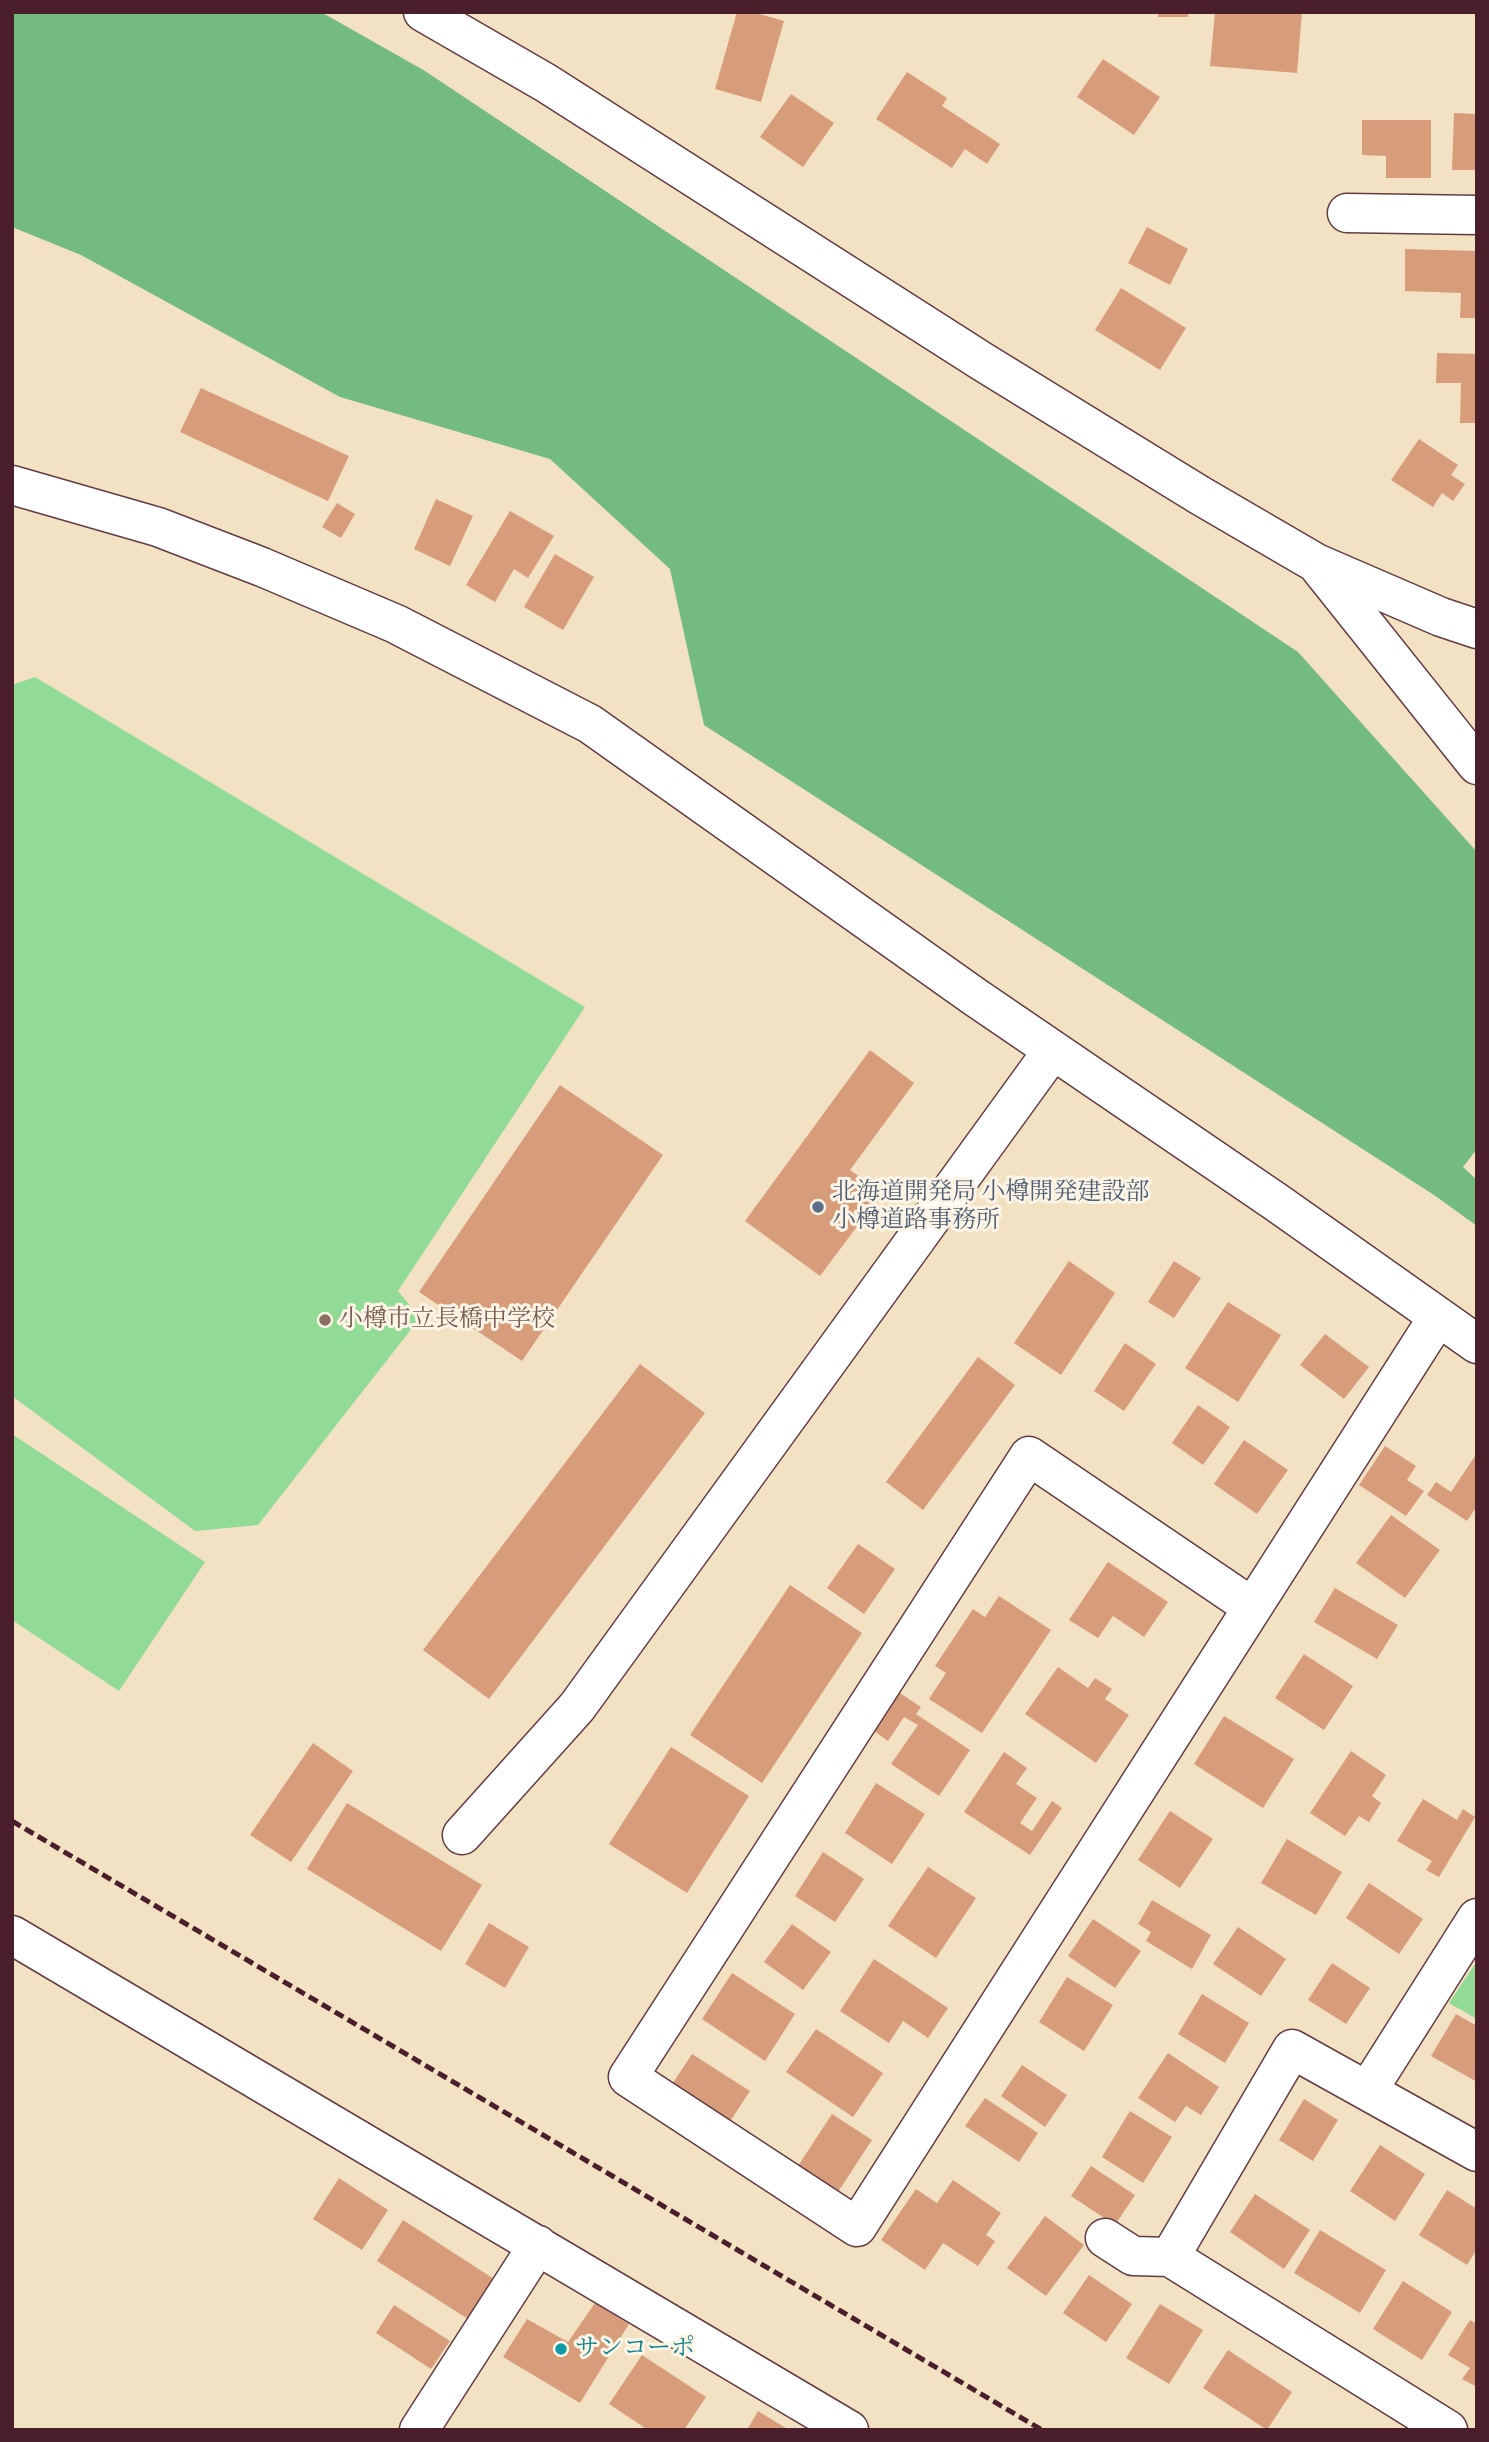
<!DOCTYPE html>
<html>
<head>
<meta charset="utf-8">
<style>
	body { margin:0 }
	#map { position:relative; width:1489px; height:2442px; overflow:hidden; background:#f3e1c4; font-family:"IM FELL Great Primer",serif }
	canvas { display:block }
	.frame { position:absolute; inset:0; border:14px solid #4a1f2b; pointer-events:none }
</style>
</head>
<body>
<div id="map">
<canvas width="1489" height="2442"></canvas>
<div class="frame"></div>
</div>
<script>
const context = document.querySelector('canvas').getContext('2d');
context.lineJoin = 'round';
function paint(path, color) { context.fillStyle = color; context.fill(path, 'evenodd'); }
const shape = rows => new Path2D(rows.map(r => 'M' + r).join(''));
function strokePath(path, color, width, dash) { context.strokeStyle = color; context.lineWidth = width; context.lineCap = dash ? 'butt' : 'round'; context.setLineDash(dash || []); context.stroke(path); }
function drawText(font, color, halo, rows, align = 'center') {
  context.font = font + ' "IM FELL Great Primer","Noto Serif JP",serif'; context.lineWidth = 6; context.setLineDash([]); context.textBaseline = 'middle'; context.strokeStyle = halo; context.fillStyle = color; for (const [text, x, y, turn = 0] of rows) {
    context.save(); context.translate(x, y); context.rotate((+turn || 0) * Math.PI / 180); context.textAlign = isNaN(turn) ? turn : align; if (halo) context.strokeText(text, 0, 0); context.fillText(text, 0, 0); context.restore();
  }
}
paint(shape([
	[35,677,585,1007,398,1291,420,1318,258,1525,195,1531,12,1396,12,685],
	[12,1434,205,1562,119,1691,12,1620],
	[1477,1961,1477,2019,1449,2003]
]), '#91db96');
paint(shape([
	[12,12,321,12,425,71,1298,652,1477,852,1477,1149,1463,1167,1477,1180,1477,1226,1434,1195,704,725,670,569,550,459,340,397,81,255,12,227]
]), '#74bb7f');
paint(shape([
	[737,12,753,12,784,21,761,102,715,89],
	[1158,12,1189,12,1188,17,1158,17],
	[1215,12,1302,12,1297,73,1210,66],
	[1103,59,1160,97,1134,135,1077,97],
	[907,72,947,98,942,106,1000,144,987,164,965,149,952,168,876,119],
	[791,94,834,123,803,167,760,137],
	[1454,113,1477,114,1477,170,1452,170],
	[1362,120,1431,120,1431,178,1386,178,1386,156,1362,155],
	[1147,227,1188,249,1170,285,1128,263],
	[1405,249,1477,251,1477,318,1460,318,1461,293,1405,291],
	[1121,288,1186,328,1160,370,1095,330],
	[1437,353,1477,354,1477,423,1460,423,1461,383,1436,383],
	[201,388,349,456,328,501,180,432],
	[1419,439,1458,465,1451,475,1465,484,1453,501,1442,493,1433,507,1391,480],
	[436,499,473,516,450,566,414,549],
	[337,503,355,514,341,538,322,527],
	[510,511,554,536,528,578,514,569,495,602,466,585],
	[555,554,594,577,563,630,524,607],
	[870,1050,914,1083,850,1170,882,1193,820,1276,745,1221],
	[560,1085,663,1155,522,1361,419,1292],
	[1069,1261,1115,1293,1061,1375,1014,1343],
	[1174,1261,1201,1278,1174,1318,1148,1302],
	[1228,1302,1281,1335,1238,1402,1185,1368],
	[1325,1334,1369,1367,1344,1399,1300,1365],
	[1125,1343,1156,1364,1124,1411,1094,1391],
	[978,1357,1015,1385,923,1510,886,1482],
	[640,1364,705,1413,489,1699,423,1650],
	[1198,1405,1230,1427,1203,1465,1172,1443],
	[1244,1440,1288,1470,1257,1514,1214,1484],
	[1385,1446,1416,1466,1407,1480,1424,1491,1406,1516,1359,1485],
	[1475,1456,1477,1506,1467,1521,1427,1495,1436,1482,1451,1492],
	[1391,1515,1440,1550,1405,1598,1356,1563],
	[858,1544,895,1569,864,1614,827,1588],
	[1108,1562,1168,1602,1144,1637,1113,1616,1098,1638,1069,1620],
	[790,1585,862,1633,762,1783,690,1735],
	[1335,1588,1398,1625,1377,1659,1314,1622],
	[999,1596,1051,1630,982,1733,929,1699,946,1673,935,1666,973,1609,985,1617],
	[1304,1654,1353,1686,1324,1730,1275,1698],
	[1058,1667,1088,1688,1095,1678,1112,1689,1105,1699,1129,1715,1096,1763,1025,1714],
	[900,1693,921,1707,916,1714,970,1750,939,1796,891,1764,918,1725,904,1717,888,1741,874,1731],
	[1224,1716,1294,1759,1263,1808,1194,1764],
	[313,1743,353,1771,291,1862,250,1835],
	[671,1747,749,1796,687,1893,609,1844],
	[1351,1751,1386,1775,1372,1796,1381,1803,1369,1822,1359,1816,1345,1836,1310,1813],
	[1004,1752,1027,1768,1016,1784,1037,1798,1020,1823,1032,1831,1052,1801,1062,1808,1030,1855,964,1812],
	[876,1783,925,1814,892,1864,845,1833],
	[1423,1799,1457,1820,1463,1809,1475,1817,1439,1877,1426,1870,1432,1861,1397,1841],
	[347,1803,482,1885,441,1951,307,1869],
	[1170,1811,1213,1839,1180,1888,1138,1860],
	[1287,1839,1342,1872,1316,1915,1261,1883],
	[823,1852,864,1879,835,1922,795,1896],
	[928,1867,976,1898,936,1958,888,1926],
	[1369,1883,1423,1919,1399,1954,1346,1918],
	[1152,1900,1211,1935,1192,1969,1146,1941,1151,1932,1138,1924],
	[1093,1919,1141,1951,1115,1988,1068,1956],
	[489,1923,529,1947,505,1988,465,1964],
	[792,1924,831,1952,803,1990,764,1962],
	[1238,1927,1286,1959,1261,1996,1213,1964],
	[874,1959,948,2008,928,2038,903,2021,889,2043,840,2011],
	[1332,1963,1370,1988,1346,2024,1308,2000],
	[732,1973,795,2014,765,2061,702,2019],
	[1067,1977,1113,2005,1084,2051,1039,2022],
	[1202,1994,1249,2023,1225,2063,1178,2034],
	[1456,2014,1477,2026,1477,2082,1431,2056],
	[816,2029,883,2073,853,2117,786,2072],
	[1168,2053,1219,2087,1201,2115,1186,2106,1175,2122,1138,2098],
	[692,2054,750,2091,729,2123,671,2086],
	[1022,2065,1067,2095,1045,2127,1001,2096],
	[985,2098,1038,2133,1019,2162,965,2126],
	[1304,2099,1338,2120,1313,2161,1279,2140],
	[1130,2111,1172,2137,1143,2183,1102,2157],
	[832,2114,872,2140,834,2198,794,2172],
	[1380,2145,1425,2174,1395,2221,1350,2191],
	[1091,2166,1135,2195,1115,2225,1071,2196],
	[339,2178,388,2210,362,2250,313,2219],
	[953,2180,1001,2213,986,2235,995,2241,978,2266,943,2243,925,2270,881,2240,916,2189,937,2203],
	[1447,2190,1477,2209,1477,2249,1467,2265,1419,2235],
	[1255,2194,1310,2230,1284,2269,1230,2232],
	[1045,2216,1084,2245,1046,2296,1007,2268],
	[403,2220,494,2279,468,2319,377,2261],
	[1320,2230,1386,2270,1360,2313,1294,2273],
	[1089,2275,1132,2304,1106,2342,1063,2313],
	[1403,2281,1452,2312,1422,2360,1373,2329],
	[595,2303,629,2324,580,2403,503,2357,527,2319,568,2342],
	[1160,2304,1203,2330,1169,2384,1126,2358],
	[394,2305,450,2341,431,2369,376,2333],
	[1470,2320,1477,2324,1477,2387,1462,2379,1470,2368,1448,2355],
	[1228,2350,1292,2392,1267,2430,1203,2388],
	[642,2355,706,2397,684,2430,648,2430,609,2404],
	[758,2411,789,2430,747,2430]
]), '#d79d7b');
const minor = shape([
	[423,12,546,83,983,362,1201,496,1316,563,1441,617,1477,629],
	[1347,213,1477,215],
	[12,485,158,527,262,567,396,624,590,724,975,997,1276,1202,1477,1344],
	[1319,567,1477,765],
	[1252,1607,1029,1456,628,2077,857,2227,1438,1317],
	[462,1835,577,1707,1053,1050],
	[12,1935,849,2430],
	[1368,2090,1477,1918],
	[1105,2238,1133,2256,1170,2257,1448,2430],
	[1170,2257,1292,2049,1477,2152],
	[419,2430,538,2245]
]);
strokePath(minor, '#633c42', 41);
strokePath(minor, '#fff', 38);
strokePath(shape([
	[12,1821,1042,2430]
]), '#4a1f2b', 5, [10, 5]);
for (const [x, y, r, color] of [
	[818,1207,7,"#5c6f8a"],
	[325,1320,7,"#8d6e63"],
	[561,2349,7,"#0f9aa8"]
]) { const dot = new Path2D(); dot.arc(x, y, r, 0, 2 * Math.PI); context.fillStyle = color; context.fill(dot); strokePath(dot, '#fcf5e5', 2.5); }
drawText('24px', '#4e5e75', '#fcf5e5', [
	["北海道開発局 小樽開発建設部",832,1193],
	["小樽道路事務所",832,1221]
], 'left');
drawText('24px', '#785e54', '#fcf5e5', [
	["小樽市立長橋中学校",339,1320]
], 'left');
drawText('24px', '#0d838f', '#fcf5e5', [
	["サンコーポ",575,2349]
], 'left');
</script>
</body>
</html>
